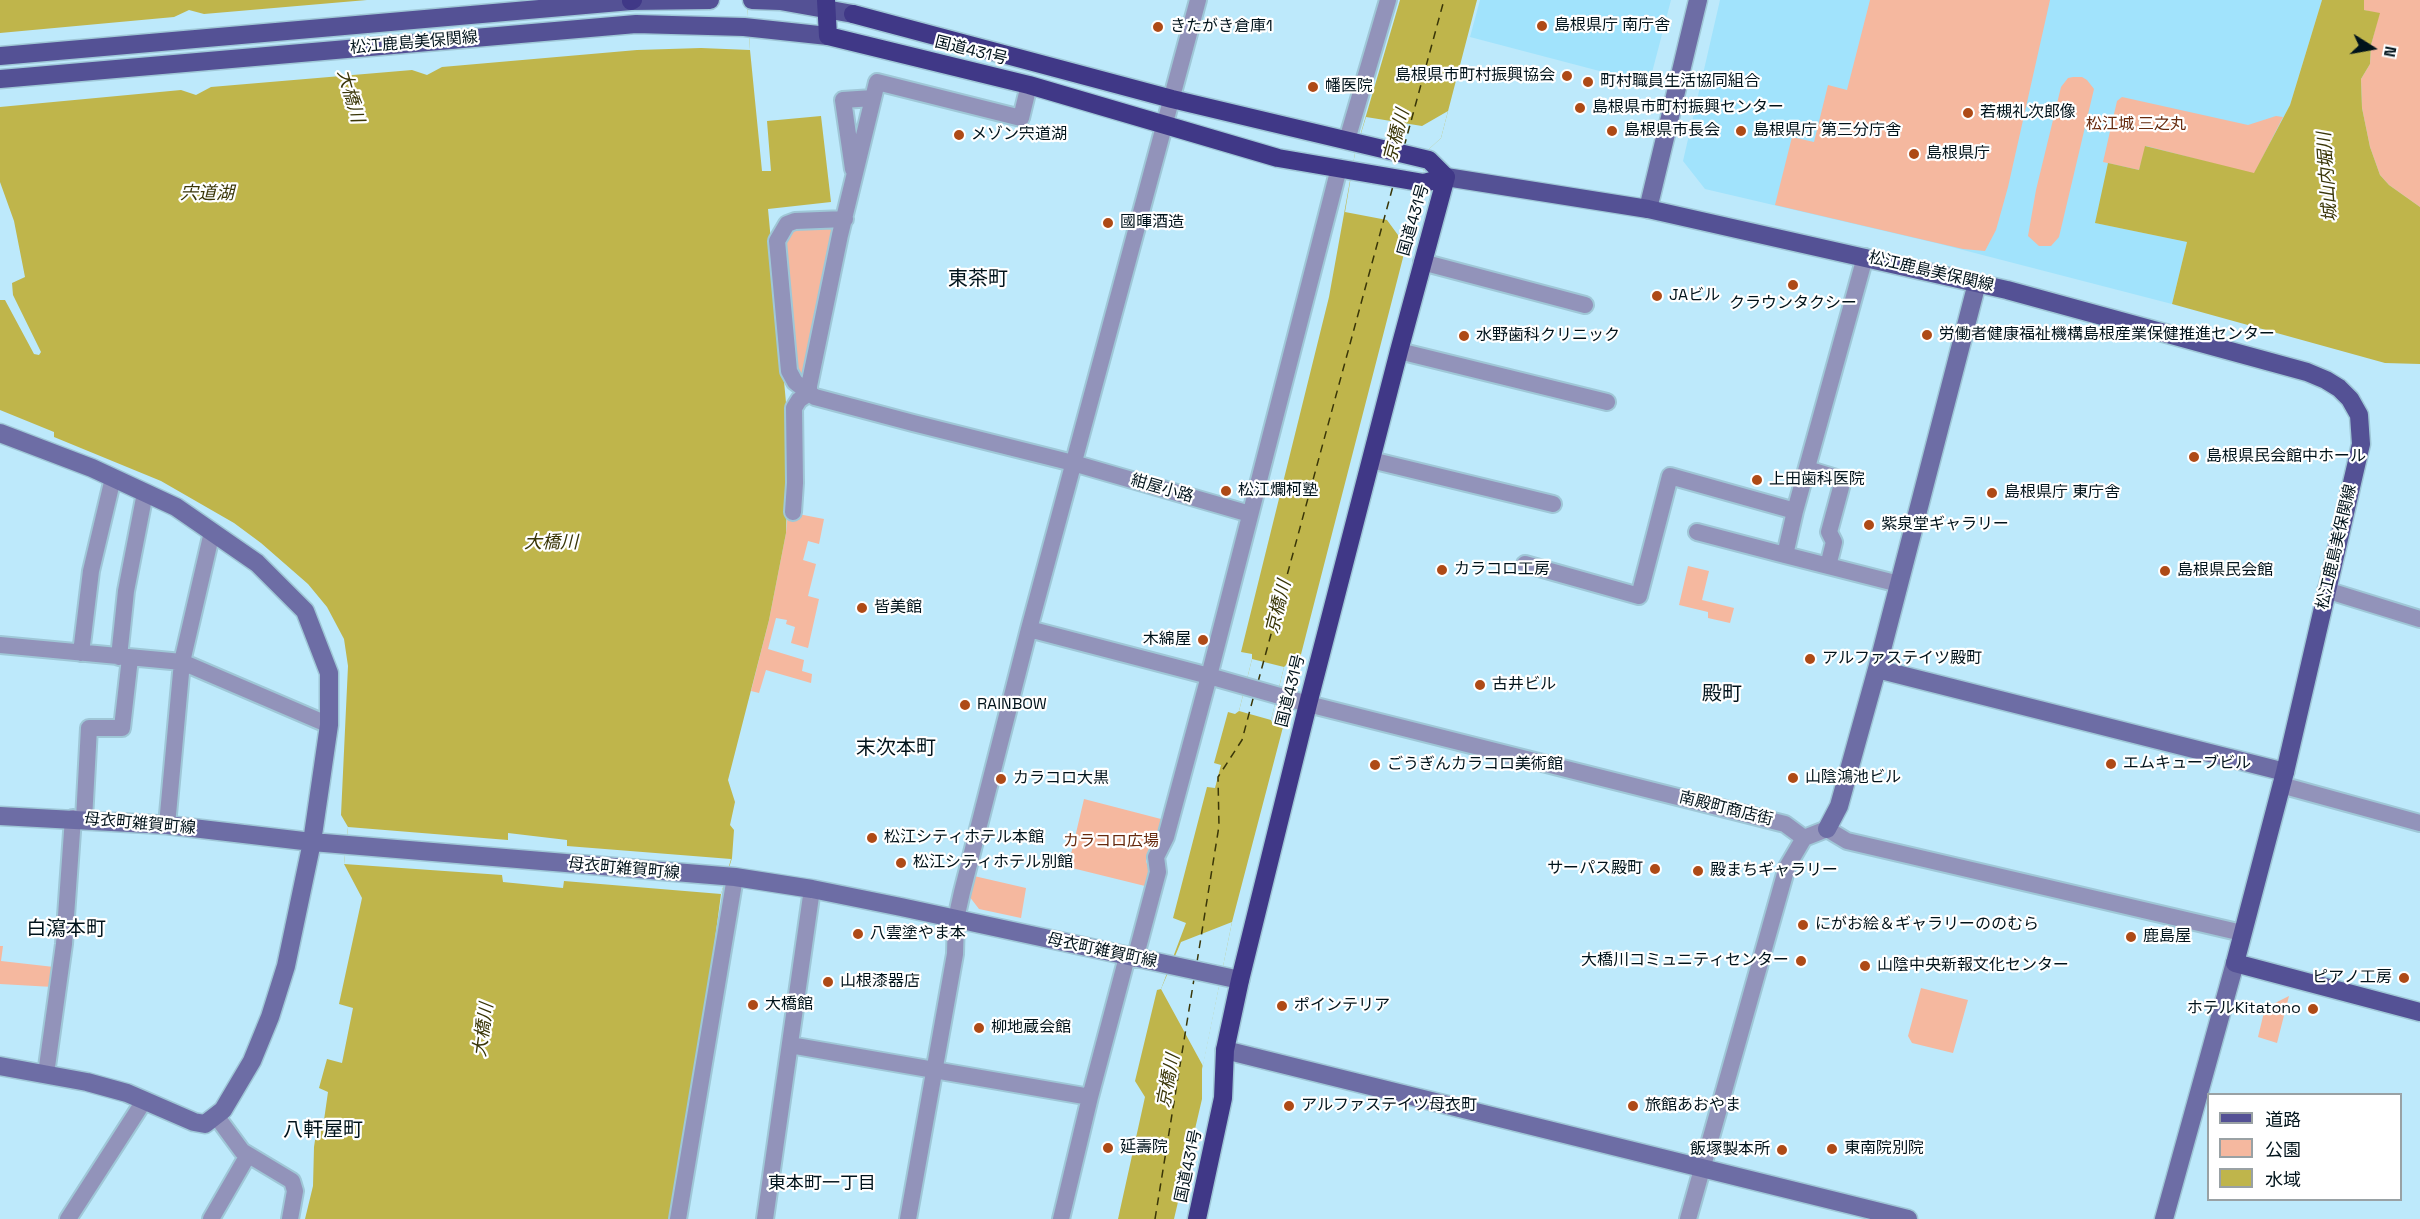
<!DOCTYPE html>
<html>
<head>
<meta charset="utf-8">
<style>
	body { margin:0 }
	#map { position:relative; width:2420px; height:1219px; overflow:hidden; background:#bde9fb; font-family:"Space Grotesk","Noto Sans JP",sans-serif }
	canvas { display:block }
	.legend { position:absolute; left:2207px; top:1093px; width:195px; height:108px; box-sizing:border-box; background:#fff; border:2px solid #99a1a4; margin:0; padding:8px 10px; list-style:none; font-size:18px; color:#00131b }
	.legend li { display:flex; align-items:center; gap:12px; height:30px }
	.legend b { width:30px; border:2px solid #99a1a4 }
	.north { position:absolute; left:2342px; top:18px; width:60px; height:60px; -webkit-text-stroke:4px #fff; paint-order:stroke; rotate:101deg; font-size:16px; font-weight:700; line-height:24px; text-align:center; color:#00131b }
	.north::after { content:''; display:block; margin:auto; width:21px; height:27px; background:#00131b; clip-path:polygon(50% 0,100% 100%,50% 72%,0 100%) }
</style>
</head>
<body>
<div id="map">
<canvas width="2420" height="1219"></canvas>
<ul class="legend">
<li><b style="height:8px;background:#545195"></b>道路</li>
<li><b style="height:16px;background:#f5b89f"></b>公園</li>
<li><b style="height:16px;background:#bfb54b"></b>水域</li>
</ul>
<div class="north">N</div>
</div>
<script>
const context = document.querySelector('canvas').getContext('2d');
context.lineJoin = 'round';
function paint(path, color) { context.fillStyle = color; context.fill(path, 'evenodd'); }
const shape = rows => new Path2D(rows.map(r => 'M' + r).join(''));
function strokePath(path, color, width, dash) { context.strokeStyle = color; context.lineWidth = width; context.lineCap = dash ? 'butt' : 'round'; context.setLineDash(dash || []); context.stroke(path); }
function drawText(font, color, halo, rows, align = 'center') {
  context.font = font + ' "Space Grotesk","Noto Sans JP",sans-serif'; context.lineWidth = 4.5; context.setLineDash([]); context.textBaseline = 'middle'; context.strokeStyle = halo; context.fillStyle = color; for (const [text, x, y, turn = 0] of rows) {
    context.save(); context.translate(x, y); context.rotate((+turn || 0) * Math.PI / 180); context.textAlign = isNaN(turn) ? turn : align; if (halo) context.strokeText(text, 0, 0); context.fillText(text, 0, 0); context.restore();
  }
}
paint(shape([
	[1480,0,1671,0,1649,84,1470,37],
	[1720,0,2322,0,2290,105,2254,174,2096,223,2187,242,2172,304,1940,244,1705,189,1683,161]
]), '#a1e3fc');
paint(shape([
	[1870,0,2050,0,2008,187,1996,230,1985,251,1963,249,1775,205,1792,137,1814,142,1828,85,1847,90],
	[2364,0,2420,0,2420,207,2389,185,2380,175,2370,147,2362,108,2361,79,2370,64,2371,45,2379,14,2364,10],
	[2073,77,2082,77,2087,80,2094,89,2059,237,2051,246,2039,246,2028,236,2036,190,2061,87,2068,78],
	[2122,97,2248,125,2276,116,2283,117,2254,174,2146,146,2139,170,2103,162,2117,101],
	[831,225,834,228,804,374,801,375,796,366,786,243,793,228],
	[788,512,824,519,819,544,808,541,803,560,816,564,808,596,819,599,808,648,791,643,795,627,786,624,787,620,776,618,768,649,804,660,802,671,812,674,811,683,766,670,759,693,751,691,769,620,786,533],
	[1688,566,1709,571,1702,600,1734,608,1730,623,1708,618,1708,612,1679,605],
	[1084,799,1161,819,1158,830,1148,851,1146,861,1149,870,1145,886,1068,867],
	[974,876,1026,888,1021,918,979,909,969,896],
	[0,946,3,946,1,961,54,967,53,987,0,984],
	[1921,988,1968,1000,1953,1053,1912,1043,1908,1036],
	[2289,996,2277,1043,2258,1037,2265,1008]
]), '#f5b89f');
paint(shape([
	[0,0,747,0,750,50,762,171,771,171,767,121,821,116,831,202,768,209,789,435,786,533,769,620,728,780,735,802,730,825,734,830,732,858,721,894,709,984,670,1219,305,1219,313,1186,314,1147,318,1120,324,1120,328,1092,319,1088,327,1059,342,1063,353,1008,339,1004,362,898,344,864,348,827,341,815,348,666,344,639,327,607,308,584,261,543,234,523,161,481,54,437,54,432,0,410,0,300,5,300,34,354,39,355,41,352,13,295,12,283,25,277,14,221,0,182],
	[1400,0,1477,0,1441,138,1428,150,1406,246,1298,666,1287,664,1284,667,1271,720,1273,725,1283,727,1232,922,1202,1069,1202,1099,1174,1219,1118,1219,1145,1097,1135,1081,1157,990,1161,989,1186,923,1173,918,1207,787,1215,788,1221,765,1214,763,1228,712,1235,714,1239,711,1252,659,1252,654,1241,652,1329,297,1355,153],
	[2322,0,2364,0,2364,10,2380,13,2371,45,2370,64,2361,79,2362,108,2370,147,2380,175,2389,185,2420,207,2420,364,2385,363,2172,304,2187,242,2095,223,2108,163,2139,170,2145,146,2254,173,2290,105]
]), '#bfb54b');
paint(shape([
	[367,0,747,0,750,50,701,48,637,50,442,67,427,75,412,70,211,87,196,95,181,90,0,107,0,33,174,17,189,10,204,14],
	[1448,111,1441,138,1428,150,1406,246,1387,220,1345,212,1355,153,1366,117,1422,126],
	[1252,659,1284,667,1271,720,1239,711],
	[348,827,508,840,508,833,567,840,567,846,731,859,721,894,564,881,563,888,503,882,502,875,344,864],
	[1232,922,1203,1066,1161,989,1181,942]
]), '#bde9fb');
strokePath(shape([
	[1404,147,1444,0],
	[1258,682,1393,186],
	[1197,962,1219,826,1218,777,1242,740,1254,695],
	[1155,1219,1194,979]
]), '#3a3608', 1.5, [8, 6]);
const street = shape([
	[1029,85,1021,118,877,82,840,235,809,386,809,393,815,397,913,423,1073,463,1250,514],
	[1347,140,1388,0],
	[853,169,843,100,873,98],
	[1422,262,1585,305],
	[1399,351,1607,402],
	[1371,460,1553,504],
	[1807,469,1843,480,1829,532,1834,542,1828,566],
	[1795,511,1785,555,1899,584],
	[793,512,795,483,794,408,799,400,809,393,795,382,789,371,777,241,787,224,795,221,845,219],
	[1697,532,1785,555],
	[1525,564,1639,596,1670,476,1795,511,1865,257],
	[2326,590,2420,619],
	[1029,629,1209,676,1308,704,1785,824,1804,838,1827,829,1847,841,2242,933],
	[0,645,182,662,329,725],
	[81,653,91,571,113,478],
	[119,657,126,591,145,493],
	[2281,785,2420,823],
	[84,819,89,728,122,728,130,658],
	[167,825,182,662,212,532],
	[1135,959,1158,872,1156,857,1166,837,1209,676,1339,168],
	[790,1045,1090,1097],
	[46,1074,64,944,73,818],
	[217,1117,242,1151,292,1181,295,1191,290,1219],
	[68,1219,144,1101],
	[211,1219,248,1155],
	[678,1219,735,877],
	[765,1219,812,889],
	[908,1219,955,954,956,919,962,892,1029,629,1198,0],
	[1061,1219,1090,1097,1127,957],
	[1688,1219,1787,867,1804,838]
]);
const secondary = shape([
	[1648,209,1698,0],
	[1977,283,1877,669,2285,772],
	[0,433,92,468,176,507,257,563,305,611,329,673,329,725,312,842,286,966,270,1017,252,1061,223,1110,205,1124,194,1122,127,1093,87,1082,0,1066],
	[0,816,167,825,312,842,735,877,812,889,901,907,1240,980],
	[1827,829,1839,806,1877,669],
	[1225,1050,1908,1219],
	[2164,1219,2235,963]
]);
const primary = shape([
	[752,0,780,1,853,14],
	[0,56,631,1,710,0],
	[0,79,636,24,744,27,828,36],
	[1446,177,1648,209,2007,290,2307,372,2326,380,2339,388,2350,399,2359,415,2361,444,2285,772,2235,963,2420,1012]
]);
const highway = shape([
	[826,0,828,36],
	[631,1,633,0],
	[853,14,1172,99,1429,160,1446,177],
	[828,36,1029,85,1278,158,1424,183,1446,177],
	[1197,1219,1223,1098,1225,1050,1240,980,1308,704,1399,351,1446,177]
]);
strokePath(street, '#9fc7d7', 20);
strokePath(secondary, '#9fc7d7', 21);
strokePath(primary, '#9fc7d7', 21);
strokePath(highway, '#9fc7d7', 21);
strokePath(street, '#9293ba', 16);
strokePath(secondary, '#6d6da5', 18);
strokePath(primary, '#545195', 18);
strokePath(highway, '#403887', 18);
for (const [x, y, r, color] of [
	[1542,26,6,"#ae4a16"],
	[1158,27,6,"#ae4a16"],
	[1567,76,6,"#ae4a16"],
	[1588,82,6,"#ae4a16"],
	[1313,87,6,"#ae4a16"],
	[1580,108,6,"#ae4a16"],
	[1968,113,6,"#ae4a16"],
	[1612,131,6,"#ae4a16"],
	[1741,131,6,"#ae4a16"],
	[959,135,6,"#ae4a16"],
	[1914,154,6,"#ae4a16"],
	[1108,223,6,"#ae4a16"],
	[1793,285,6,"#ae4a16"],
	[1657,296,6,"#ae4a16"],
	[1927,335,6,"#ae4a16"],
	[1464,336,6,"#ae4a16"],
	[2194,457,6,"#ae4a16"],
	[1757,480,6,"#ae4a16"],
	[1226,491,6,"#ae4a16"],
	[1992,493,6,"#ae4a16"],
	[1869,525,6,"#ae4a16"],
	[1442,570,6,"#ae4a16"],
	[2165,571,6,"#ae4a16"],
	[862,608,6,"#ae4a16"],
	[1203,640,6,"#ae4a16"],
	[1810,659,6,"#ae4a16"],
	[1480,685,6,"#ae4a16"],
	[965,705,6,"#ae4a16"],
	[2111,764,6,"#ae4a16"],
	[1375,765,6,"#ae4a16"],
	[1793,778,6,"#ae4a16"],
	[1001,779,6,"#ae4a16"],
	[872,838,6,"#ae4a16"],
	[901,863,6,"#ae4a16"],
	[1655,869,6,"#ae4a16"],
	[1698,871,6,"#ae4a16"],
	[1803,925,6,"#ae4a16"],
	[858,934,6,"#ae4a16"],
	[2131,937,6,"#ae4a16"],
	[1801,961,6,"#ae4a16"],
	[1865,966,6,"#ae4a16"],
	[2404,978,6,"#ae4a16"],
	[828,982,6,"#ae4a16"],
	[753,1005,6,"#ae4a16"],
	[1282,1006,6,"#ae4a16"],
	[2313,1009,6,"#ae4a16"],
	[979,1028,6,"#ae4a16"],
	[1289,1106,6,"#ae4a16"],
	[1633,1106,6,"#ae4a16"],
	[1108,1148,6,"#ae4a16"],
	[1832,1149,6,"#ae4a16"],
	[1782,1150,6,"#ae4a16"]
]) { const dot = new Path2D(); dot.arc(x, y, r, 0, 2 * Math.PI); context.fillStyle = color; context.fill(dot); strokePath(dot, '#fff', 2); }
drawText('16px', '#00131b', '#fff', [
	["島根県庁 南庁舎",1554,26],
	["きたがき倉庫1",1170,27],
	["島根県市町村振興協会",1555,76,"right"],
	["町村職員生活協同組合",1600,82],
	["幡医院",1325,87],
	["島根県市町村振興センター",1592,108],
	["若槻礼次郎像",1980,113],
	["島根県市長会",1624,131],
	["島根県庁 第三分庁舎",1753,131],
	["メゾン宍道湖",971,135],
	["島根県庁",1926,154],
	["國暉酒造",1120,223],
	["JAビル",1669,296],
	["クラウンタクシー",1793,304,"center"],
	["労働者健康福祉機構島根産業保健推進センター",1939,335],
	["水野歯科クリニック",1476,336],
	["島根県民会館中ホール",2206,457],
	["上田歯科医院",1769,480],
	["松江爛柯塾",1238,491],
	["島根県庁 東庁舎",2004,493],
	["紫泉堂ギャラリー",1881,525],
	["カラコロ工房",1454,570],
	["島根県民会館",2177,571],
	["皆美館",874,608],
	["木綿屋",1191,640,"right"],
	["アルファステイツ殿町",1822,659],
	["古井ビル",1492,685],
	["RAINBOW",977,705],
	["エムキューブビル",2123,764],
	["ごうぎんカラコロ美術館",1387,765],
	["山陰鴻池ビル",1805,778],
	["カラコロ大黒",1013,779],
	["松江シティホテル本館",884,838],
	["松江シティホテル別館",913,863],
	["サーパス殿町",1643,869,"right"],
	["殿まちギャラリー",1710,871],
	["にがお絵＆ギャラリーののむら",1815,925],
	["八雲塗やま本",870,934],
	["鹿島屋",2143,937],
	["大橋川コミュニティセンター",1789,961,"right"],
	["山陰中央新報文化センター",1877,966],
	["ピアノ工房",2392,978,"right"],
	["山根漆器店",840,982],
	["大橋館",765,1005],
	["ポインテリア",1294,1006],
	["ホテルKitatono",2301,1009,"right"],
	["柳地蔵会館",991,1028],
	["アルファステイツ母衣町",1301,1106],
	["旅館あおやま",1645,1106],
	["延壽院",1120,1148],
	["東南院別院",1844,1149],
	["飯塚製本所",1770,1150,"right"]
], 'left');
drawText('16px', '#00131b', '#fff', [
	["松江鹿島美保関線",414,43,-5],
	["国道431号",971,51,14],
	["国道431号",1414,220,-74],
	["松江鹿島美保関線",1931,272,13],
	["紺屋小路",1162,489,16],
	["松江鹿島美保関線",2337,547,-77],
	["国道431号",1291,691,-76],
	["南殿町商店街",1726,809,14],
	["母衣町雑賀町線",140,824,5],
	["母衣町雑賀町線",624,869,5],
	["母衣町雑賀町線",1102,951,12],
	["国道431号",1189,1166,-78]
]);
drawText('16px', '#662a0e', '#fff', [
	["松江城 三之丸",2136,125],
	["カラコロ広場",1111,842]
]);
drawText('italic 18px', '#3a3608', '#fff', [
	["大橋川",350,96,74],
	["京橋川",1397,136,-75],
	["城山内堀川",2328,177,-94],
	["宍道湖",207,194],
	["大橋川",551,543],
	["京橋川",1279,607,-76],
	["大橋川",484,1030,-82],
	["京橋川",1169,1081,-79]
]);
drawText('18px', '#00131b', '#fff', [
	["東本町一丁目",822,1184]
]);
drawText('20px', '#00131b', '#fff', [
	["東茶町",978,280],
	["殿町",1722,695],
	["末次本町",896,749],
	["白瀉本町",66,930],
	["八軒屋町",323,1131]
]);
</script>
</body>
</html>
